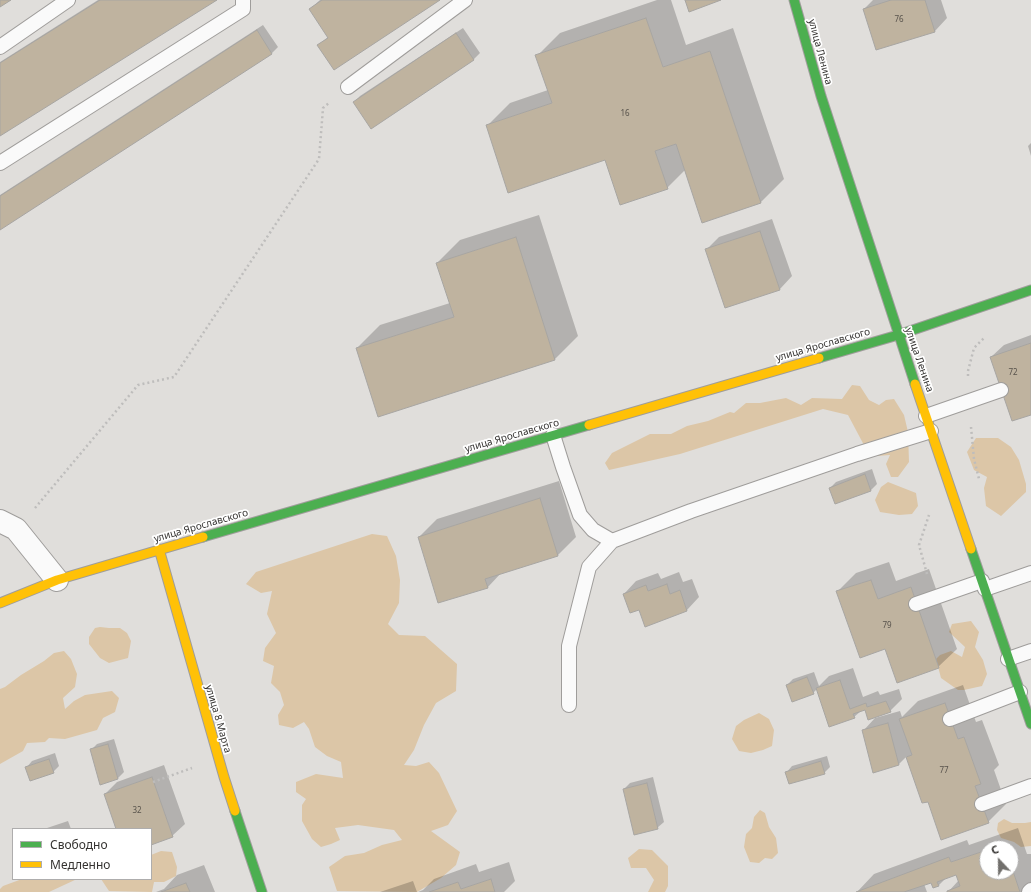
<!DOCTYPE html>
<html>
<head>
<meta charset="utf-8">
<style>
	body { margin:0 }
	#map { position:relative; width:1031px; height:892px; overflow:hidden; background:#e0dedb; font-family:"Noto Sans",sans-serif }
	canvas { display:block }
	.legend { position:absolute; left:12px; top:828px; width:140px; height:52px; box-sizing:border-box; background:#fff; border:1px solid #aeadad; margin:0; padding:5px 7px; list-style:none; font-size:12px; color:#353331 }
	.legend li { display:flex; align-items:center; gap:8px; height:20px }
	.legend b { width:20px; border:1px solid #aeadad }
	.north { position:absolute; left:979px; top:840px; width:40px; height:40px; box-sizing:border-box; background:#fff; border:1px solid #aeadad; border-radius:50%; rotate:338deg; font-size:11px; font-weight:700; line-height:16px; text-align:center; color:#353331 }
	.north::after { content:''; display:block; margin:auto; width:14px; height:18px; background:#716f6c; clip-path:polygon(50% 0,100% 100%,50% 72%,0 100%) }
</style>
</head>
<body>
<div id="map">
<canvas width="1031" height="892"></canvas>
<ul class="legend">
<li><b style="height:5px;background:#4caf50"></b>Свободно</li>
<li><b style="height:5px;background:#ffc107"></b>Медленно</li>
</ul>
<div class="north">С</div>
</div>
<script>
const context = document.querySelector('canvas').getContext('2d');
context.lineJoin = 'round';
function paint(path, color) { context.fillStyle = color; context.fill(path, 'evenodd'); }
const shape = rows => new Path2D(rows.map(r => 'M' + r).join(''));
function strokePath(path, color, width, dash) { context.strokeStyle = color; context.lineWidth = width; context.lineCap = dash ? 'butt' : 'round'; context.setLineDash(dash || []); context.stroke(path); }
function drawText(font, color, halo, rows, align = 'center') {
  context.font = font + ' "Noto Sans",sans-serif'; context.lineWidth = 3.5; context.setLineDash([]); context.textBaseline = 'middle'; context.strokeStyle = halo; context.fillStyle = color; for (const [text, x, y, turn = 0] of rows) {
    context.save(); context.translate(x, y); context.rotate((+turn || 0) * Math.PI / 180); context.textAlign = isNaN(turn) ? turn : align; if (halo) context.strokeText(text, 0, 0); context.fillText(text, 0, 0); context.restore();
  }
}
paint(shape([
	[852,385,860,386,869,400,879,405,886,400,894,399,904,415,908,432,909,462,898,477,891,477,886,464,890,455,877,456,865,447,848,415,823,409,680,454,609,470,605,463,612,453,650,434,671,434,687,426,708,421,730,412,734,413,746,403,760,403,786,398,801,405,812,398,842,399],
	[976,438,998,438,1011,447,1019,460,1026,484,1026,492,1001,516,986,506,984,488,987,477,974,470,967,452],
	[888,482,916,493,918,506,912,514,899,515,880,512,875,500,881,487],
	[372,534,387,536,396,556,400,580,399,603,388,624,399,635,425,636,457,664,456,691,436,703,424,725,414,750,404,765,416,766,429,762,439,773,457,811,448,825,431,831,460,852,456,865,441,878,417,892,337,891,329,867,345,856,364,853,382,845,402,840,394,830,358,825,335,828,340,840,331,844,321,847,312,839,302,821,302,805,306,799,296,792,296,782,316,774,343,778,341,762,327,756,315,747,309,729,304,722,293,728,279,725,278,715,284,705,280,692,271,683,274,666,263,661,265,648,276,633,267,614,272,591,261,593,246,584,256,572],
	[971,621,979,632,975,647,983,660,987,674,982,686,964,690,958,690,941,678,936,659,940,655,951,651,962,657,965,647,949,632,952,624],
	[100,627,109,628,120,628,127,633,131,641,128,658,109,663,100,658,89,644,89,637,95,628],
	[64,651,71,659,77,674,75,687,63,698,65,709,74,701,85,695,112,691,119,698,115,712,103,718,97,730,65,739,49,738,45,742,27,743,23,751,0,764,0,689,5,687,21,675,44,661,54,653],
	[759,713,769,719,774,730,772,746,763,750,751,753,739,751,732,739,736,726,744,720],
	[760,810,765,813,769,827,776,838,778,853,772,859,765,858,759,863,750,862,744,847,746,834,752,828,754,817],
	[1004,819,1012,823,1025,823,1031,822,1031,846,1021,847,1014,842,1001,838,997,830,998,823],
	[639,849,652,850,668,866,668,886,665,892,648,892,654,880,646,868,631,868,628,858],
	[161,851,172,852,177,867,176,876,164,882,154,882,152,892,109,891,101,879,151,879,151,855],
	[22,879,77,879,49,892,0,892,0,889,3,886]
]), '#dcc6a7');
paint(shape([
	[98,0,215,0,0,135,0,62],
	[320,0,438,0,318,45,328,37,310,9],
	[657,0,671,0,686,45,733,28,784,179,761,202,685,170,667,188,605,159,487,126,510,103,548,90,537,56,560,33],
	[873,0,941,0,947,18,935,31,877,49,864,9],
	[263,25,278,47,272,53,0,229,0,195],
	[463,28,480,53,474,59,371,127,354,102,360,96],
	[1031,143,1031,156,1028,146],
	[539,215,578,336,555,359,357,348,380,325,450,303,437,263,460,240],
	[772,219,792,276,780,289,726,307,707,249,719,237],
	[1031,335,1031,414,991,357,1004,345],
	[872,469,877,484,871,490,836,503,830,488,836,482],
	[559,481,576,537,558,555,502,572,488,587,439,602,419,537,437,519],
	[889,562,896,581,929,569,957,649,938,667,838,591,856,573],
	[679,572,683,582,692,579,699,597,687,610,646,625,639,609,624,594,636,581,658,573,661,579],
	[853,668,863,697,878,691,880,695,899,689,902,699,890,711,865,709,861,711,854,717,817,689,813,693,787,685,793,679,814,672,819,686,829,676],
	[963,685,976,722,982,720,999,765,994,770,1006,804,988,822,929,800,923,802,907,756,898,765,863,731,875,718,900,711,902,717,918,701],
	[114,739,124,772,118,778,91,750,97,744],
	[55,753,59,766,53,772,26,768,32,761],
	[827,756,830,767,824,773,786,773,792,766],
	[164,765,185,824,172,836,151,844,151,829,117,829,105,794,117,782],
	[653,777,664,822,657,828,624,789,630,783],
	[68,821,71,829,44,829],
	[1018,828,1027,854,1031,854,1031,892,948,892,959,880,957,873,947,877,938,886,931,882,924,884,927,892,857,892,874,874,967,840,969,845],
	[987,848,1011,848,1011,872,987,872],
	[509,862,515,881,504,892,418,892,423,890,434,879,476,864,479,872],
	[204,865,215,892,156,892,164,889,177,875],
	[413,881,417,892,380,892]
]), '#0003');
const building = shape([
	[0,0,11,0,0,7,0,0],
	[100,0,217,0,0,136,0,63,100,0],
	[322,0,440,0,334,70,317,45,328,38,309,9,322,0],
	[685,0,721,0,689,12,685,0],
	[891,0,925,0,935,32,876,50,863,9,891,0],
	[646,18,663,67,710,51,761,203,702,223,676,144,655,151,668,189,620,205,605,160,508,193,486,125,552,103,535,55,646,18],
	[257,30,272,54,0,230,0,196,257,30],
	[456,33,474,60,371,129,353,102,456,33],
	[760,231,780,290,725,308,705,249,760,231],
	[516,237,555,360,378,417,356,348,454,317,436,263,516,237],
	[1031,343,1031,415,1012,421,990,357,1031,343],
	[865,474,871,491,835,504,829,488,865,474],
	[540,498,558,556,485,579,488,588,438,603,418,537,540,498],
	[871,580,878,599,911,587,939,668,897,683,885,649,860,658,836,591,871,580],
	[667,584,670,594,680,590,687,611,645,627,639,610,630,613,623,594,646,585,648,591,667,584],
	[807,677,814,694,792,702,786,685,807,677],
	[840,680,850,709,866,703,867,707,886,701,891,712,868,720,865,710,853,714,855,718,829,727,816,688,840,680],
	[945,703,958,739,964,737,981,784,975,786,989,823,941,840,928,802,922,803,906,757,912,755,899,719,945,703],
	[888,723,899,765,873,773,862,730,888,723],
	[108,744,118,779,100,785,90,749,108,744],
	[49,759,54,773,30,781,25,767,49,759],
	[821,761,825,774,789,784,785,772,821,761],
	[152,777,173,837,151,845,151,829,116,829,104,794,152,777],
	[647,783,658,829,634,835,623,789,647,783],
	[987,850,987,872,1011,872,1013,871,1020,892,947,892,947,891,960,886,956,875,937,882,939,886,933,888,931,883,904,892,856,892,949,857,951,862,987,850],
	[491,879,495,892,429,892,458,882,461,889,491,879],
	[186,883,190,892,161,892,186,883]
]);
paint(building, '#bfb39f');
strokePath(building, '#a7a5a2', 1);
const lane = shape([
	[0,47,68,0],
	[348,87,465,0],
	[0,163,243,9,243,0],
	[926,416,1001,390],
	[553,435,563,467,580,515,593,530,612,541],
	[985,589,1031,573],
	[916,604,982,581],
	[1008,659,1031,651],
	[569,705,569,646,589,567,612,541,691,511,857,454,931,431],
	[950,719,1020,692],
	[982,804,1031,786],
	[1029,892,1031,890]
]);
const street = shape([
	[0,521,16,529,57,580]
]);
const fast = shape([
	[794,0,821,96,915,384],
	[819,358,898,335,1031,290],
	[203,537,589,425],
	[971,549,1031,724],
	[235,811,262,892]
]);
const slow = shape([
	[915,384,971,549],
	[589,425,819,358],
	[159,549,224,777,235,811],
	[0,603,57,580,203,537]
]);
strokePath(lane, '#9f9d9b', 16);
strokePath(street, '#9f9d9b', 24);
strokePath(fast, '#9f9d9b', 11);
strokePath(slow, '#9f9d9b', 11);
strokePath(shape([
	[968,376,968,371,974,348,984,338],
	[971,427,974,459,979,479],
	[35,508,138,385,174,377,319,159,323,108,330,102],
	[927,574,919,545,929,515],
	[153,782,192,768]
]), '#bebdbc', 2.5, [2, 3]);
strokePath(lane, '#fafafa', 14);
strokePath(street, '#fafafa', 22);
strokePath(fast, '#4caf50', 9);
strokePath(slow, '#ffc107', 9);
drawText('8px', '#58534c', null, [
	["76",899,20],
	["16",625,114],
	["72",1013,373],
	["79",887,626],
	["77",944,771],
	["32",137,811]
]);
drawText('10px', '#353331', '#fff', [
	["улица Ленина",820,52,75],
	["улица Ярославского",823,345,-16],
	["улица Ленина",919,360,71],
	["улица Ярославского",512,436,-16],
	["улица Ярославского",201,526,-16],
	["улица 8 Марта",218,719,74]
]);
</script>
</body>
</html>
